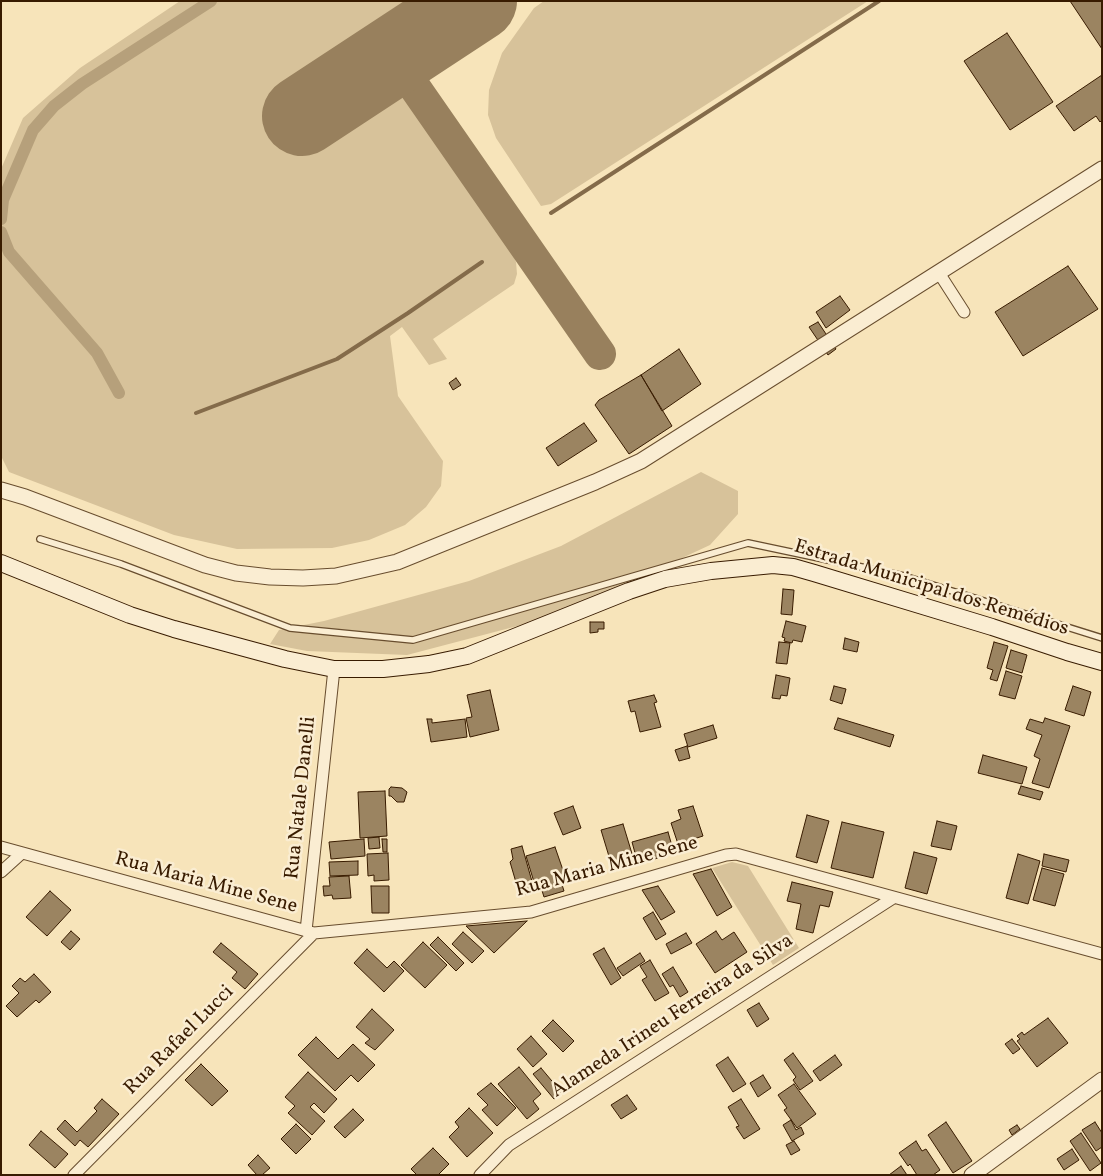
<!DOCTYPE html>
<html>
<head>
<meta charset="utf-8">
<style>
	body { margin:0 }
	#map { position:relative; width:1103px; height:1176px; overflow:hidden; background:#f7e4ba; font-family:Vollkorn,serif }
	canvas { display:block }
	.frame { position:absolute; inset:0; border:2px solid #381b00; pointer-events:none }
</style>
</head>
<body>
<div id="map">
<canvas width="1103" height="1176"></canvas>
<div class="frame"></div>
</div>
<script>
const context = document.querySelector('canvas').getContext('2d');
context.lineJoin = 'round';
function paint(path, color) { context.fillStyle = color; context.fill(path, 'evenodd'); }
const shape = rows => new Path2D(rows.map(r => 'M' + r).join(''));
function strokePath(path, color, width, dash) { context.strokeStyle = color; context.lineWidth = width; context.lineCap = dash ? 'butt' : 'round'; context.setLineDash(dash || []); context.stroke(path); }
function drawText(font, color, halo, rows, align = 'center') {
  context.font = font + ' Vollkorn,serif'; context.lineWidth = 5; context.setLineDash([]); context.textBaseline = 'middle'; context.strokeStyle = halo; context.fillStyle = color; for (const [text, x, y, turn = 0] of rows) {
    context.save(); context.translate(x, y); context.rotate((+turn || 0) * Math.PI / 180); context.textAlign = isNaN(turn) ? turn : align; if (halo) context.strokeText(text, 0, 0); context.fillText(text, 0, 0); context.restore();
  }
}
paint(shape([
	[180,1,405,1,281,84,322,147,404,93,512,252,516,262,517,274,514,284,433,339,447,359,429,365,402,327,390,336,398,396,443,461,441,486,426,507,405,525,369,540,332,548,237,549,174,535,9,472,1,456,1,169,23,118,80,68],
	[544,1,868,1,551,204,541,206,496,138,488,115,489,90,502,53,534,8],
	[701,472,738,491,738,514,710,545,637,579,525,624,407,655,307,651,270,644,279,630,324,621,469,581,561,546],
	[732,862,748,866,799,948,773,965,712,868]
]), '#d7c29a');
strokePath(shape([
	[551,213,879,1],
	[196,413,337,359,408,313,482,262]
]), '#846b4a', 4);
strokePath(shape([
	[1,219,3,200,33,130,54,106,82,84,211,1],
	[1,232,9,252,97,353,119,393]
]), '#b6a07b', 12);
strokePath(shape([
	[393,56,600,354]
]), '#98805d', 32);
strokePath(shape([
	[302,116,477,1]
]), '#98805d', 80);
const building = shape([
	[1070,1,1102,1,1102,49,1070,1],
	[1007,33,1053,102,1010,130,964,61,1007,33],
	[1102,75,1102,120,1100,122,1096,116,1074,131,1056,106,1102,75],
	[1068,266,1098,309,1023,356,995,312,1068,266],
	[840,296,850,310,826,328,816,312,840,296],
	[818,322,836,349,828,355,809,327,818,322],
	[679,349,701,384,662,411,641,375,679,349],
	[641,375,672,426,629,454,595,405,599,400,641,375],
	[456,378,461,385,453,390,449,383,456,378],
	[584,423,597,441,558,466,546,448,584,423],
	[783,589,794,590,792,615,781,614,783,589],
	[786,621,806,626,802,642,793,640,792,643,784,641,785,638,782,637,786,621],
	[590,622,604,622,604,629,598,629,598,632,590,633,590,622],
	[845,638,859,642,857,652,843,649,845,638],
	[779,642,790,643,787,664,776,663,779,642],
	[994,642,1008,646,997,681,990,679,993,670,987,668,994,642],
	[1011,650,1027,655,1022,673,1006,668,1011,650],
	[1006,671,1022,676,1015,699,999,695,1006,671],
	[776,675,790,678,787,696,781,695,780,699,772,698,776,675],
	[834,686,846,689,842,704,830,700,834,686],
	[1073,686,1091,692,1084,716,1065,710,1073,686],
	[490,690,499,730,470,737,466,718,472,717,467,695,490,690],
	[654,695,657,702,654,703,661,727,640,732,635,711,631,712,628,701,654,695],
	[838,718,894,735,890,747,834,729,838,718],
	[1045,718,1070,726,1049,788,1032,783,1040,759,1034,756,1042,735,1026,729,1030,719,1043,723,1045,718],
	[427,719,432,719,432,723,465,719,467,737,431,742,427,719],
	[713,725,717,738,688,747,684,734,713,725],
	[687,746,690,758,679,761,675,750,687,746],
	[983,755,1027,767,1022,784,978,773,983,755],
	[1021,786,1043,792,1040,800,1018,794,1021,786],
	[391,787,402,788,407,792,404,802,397,802,391,796,389,796,389,789,391,787],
	[385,791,387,836,360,838,358,792,385,791],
	[573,806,581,828,563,835,554,813,573,806],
	[693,806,703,836,678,844,671,823,681,819,678,810,693,806],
	[807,815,829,821,817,863,796,857,807,815],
	[937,821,957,826,951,850,931,846,937,821],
	[842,822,884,832,873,878,831,868,842,822],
	[623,824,633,857,611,863,601,830,623,824],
	[668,832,674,853,638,864,632,842,668,832],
	[379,837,380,848,369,849,368,838,379,837],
	[364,839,365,856,331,859,329,842,364,839],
	[382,839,387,839,387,852,383,852,382,839],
	[522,846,535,892,520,896,510,862,513,859,511,849,522,846],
	[555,847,565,876,560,878,564,891,544,897,539,881,534,882,526,856,555,847],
	[914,852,937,858,927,894,905,888,914,852],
	[388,853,389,880,374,881,374,875,368,876,367,854,388,853],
	[1018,854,1040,861,1028,904,1006,898,1018,854],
	[1044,854,1069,860,1066,872,1042,866,1044,854],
	[358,861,358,875,330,876,329,862,358,861],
	[1042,868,1064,874,1055,906,1033,900,1042,868],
	[711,869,732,907,717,916,693,874,711,869],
	[349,876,351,898,333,899,332,895,324,896,323,886,330,886,329,877,349,876],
	[792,882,833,892,829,907,820,905,813,933,796,929,801,904,787,901,792,882],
	[371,886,389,886,389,913,372,913,371,886],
	[658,886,675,912,661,920,642,890,658,886],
	[50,891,71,910,47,936,26,917,50,891],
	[653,912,666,934,656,940,643,918,653,912],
	[527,921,494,953,466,926,527,921],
	[71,931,80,939,70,950,61,942,71,931],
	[716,931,722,940,734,932,747,952,715,973,696,944,716,931],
	[463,932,484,951,472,963,452,944,463,932],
	[686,933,692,943,671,954,666,944,686,933],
	[438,937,464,963,456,971,430,945,438,937],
	[423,942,447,965,425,988,401,965,423,942],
	[221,943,258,974,245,989,232,978,237,972,213,952,221,943],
	[604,948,621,978,611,985,593,954,604,948],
	[367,949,387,968,394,961,404,971,384,992,354,963,367,949],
	[640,953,645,961,623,976,617,968,640,953],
	[650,960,669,993,655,1001,642,980,647,977,640,966,650,960],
	[673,967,688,992,680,997,673,985,670,987,662,974,673,967],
	[34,974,51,992,39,1003,36,1000,17,1017,6,1006,19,993,12,986,20,978,25,982,34,974],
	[759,1003,769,1019,757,1027,747,1010,759,1003],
	[372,1009,394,1030,375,1050,365,1043,370,1039,356,1027,372,1009],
	[1048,1018,1068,1043,1037,1067,1017,1041,1020,1039,1017,1036,1022,1032,1024,1035,1048,1018],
	[553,1020,574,1041,563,1052,542,1031,553,1020],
	[531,1036,547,1054,533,1067,517,1049,531,1036],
	[316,1037,338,1059,353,1044,375,1065,358,1082,351,1075,335,1091,298,1055,316,1037],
	[1012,1039,1020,1049,1013,1054,1005,1044,1012,1039],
	[793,1053,813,1081,800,1090,793,1080,796,1077,784,1060,793,1053],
	[835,1055,842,1065,820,1081,813,1071,835,1055],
	[728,1057,746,1084,733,1092,716,1065,728,1057],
	[201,1064,228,1091,212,1106,185,1080,201,1064],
	[519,1067,541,1094,533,1101,539,1109,527,1119,498,1084,519,1067],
	[541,1068,562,1093,554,1099,533,1074,541,1068],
	[308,1072,337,1099,324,1113,314,1103,310,1107,325,1121,312,1135,288,1113,295,1106,285,1097,308,1072],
	[763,1075,771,1088,758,1097,750,1083,763,1075],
	[491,1083,516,1108,497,1126,482,1110,488,1105,477,1094,491,1083],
	[794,1084,816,1114,797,1128,784,1110,787,1108,778,1095,794,1084],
	[627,1095,637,1109,621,1119,611,1105,627,1095],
	[102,1099,119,1114,88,1147,80,1140,75,1146,57,1129,65,1120,77,1132,97,1111,94,1108,102,1099],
	[741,1099,760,1129,744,1139,736,1127,739,1126,728,1107,741,1099],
	[469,1108,493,1133,467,1157,449,1137,459,1127,455,1122,469,1108],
	[353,1109,364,1120,345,1138,334,1127,353,1109],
	[791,1120,796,1130,801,1127,804,1134,792,1141,783,1125,791,1120],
	[946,1122,972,1161,953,1173,928,1135,946,1122],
	[1095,1122,1102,1133,1102,1147,1096,1151,1082,1130,1095,1122],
	[296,1124,311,1139,296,1154,281,1139,296,1124],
	[1017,1125,1020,1129,1012,1135,1009,1130,1017,1125],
	[41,1131,68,1154,55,1168,29,1145,41,1131],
	[1081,1133,1101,1163,1090,1171,1070,1141,1081,1133],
	[794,1141,800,1150,791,1155,786,1145,794,1141],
	[916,1141,922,1151,926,1149,940,1170,933,1175,917,1175,910,1164,908,1166,899,1153,916,1141],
	[433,1148,449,1164,438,1175,417,1175,411,1169,433,1148],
	[1072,1149,1079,1160,1064,1170,1057,1159,1072,1149],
	[258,1155,270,1168,262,1175,257,1175,248,1165,258,1155],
	[901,1166,907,1175,889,1175,901,1166]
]);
paint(building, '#9b8461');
strokePath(building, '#381b00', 1);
const service = shape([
	[40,539,121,564,290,628,413,640,748,543,904,576,1102,638]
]);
const minor = shape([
	[939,273,964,312],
	[1,847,314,933,531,912,726,855,736,854,1102,954],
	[1,872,22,853],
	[306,931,334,669],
	[74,1175,314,933],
	[480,1175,509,1145,893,898]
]);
const tertiary = shape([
	[1,490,25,497,205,565,236,573,270,577,303,578,336,576,397,562,595,482,641,461,1102,169],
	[972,1175,1102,1080]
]);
const secondary = shape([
	[1,563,130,615,174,629,285,659,334,669,383,669,429,664,467,656,629,591,665,579,711,571,773,565,793,567,814,573,992,627,1067,652,1102,662]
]);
strokePath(service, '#684d2e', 8);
strokePath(minor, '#684d2e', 13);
strokePath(tertiary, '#684d2e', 17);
strokePath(secondary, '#381b00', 18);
strokePath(service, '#faedd2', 5.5);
strokePath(minor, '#faedd2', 11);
strokePath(tertiary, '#faedd2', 15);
strokePath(secondary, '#faedd2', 16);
drawText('20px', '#381b00', '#faedd2', [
	["Estrada Municipal dos Remédios",931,589,17],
	["Rua Natale Danelli",302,798,-84],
	["Rua Maria Mine Sene",607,868,-15],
	["Rua Maria Mine Sene",206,884,15],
	["Alameda Irineu Ferreira da Silva",673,1017,-33],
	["Rua Rafael Lucci",180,1041,-45]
]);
</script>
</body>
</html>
